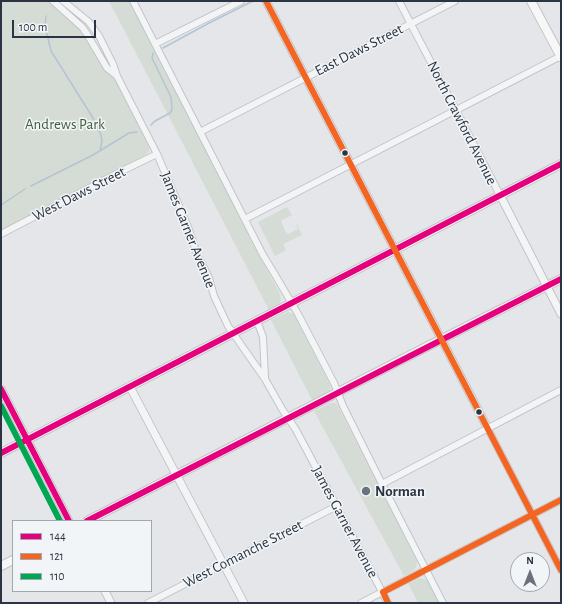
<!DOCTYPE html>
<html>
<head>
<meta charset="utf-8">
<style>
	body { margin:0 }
	#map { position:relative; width:562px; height:604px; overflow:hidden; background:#e4e6e9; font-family:"Alegreya Sans",sans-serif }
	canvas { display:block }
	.frame { position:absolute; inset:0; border:2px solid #2b3442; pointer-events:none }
	.legend { position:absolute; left:12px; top:520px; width:140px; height:72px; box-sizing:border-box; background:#f2f5f8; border:1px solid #a2a8af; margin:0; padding:5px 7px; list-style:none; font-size:12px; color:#2b3442 }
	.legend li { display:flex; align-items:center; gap:8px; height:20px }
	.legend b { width:20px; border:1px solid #a2a8af }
	.north { position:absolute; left:510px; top:552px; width:40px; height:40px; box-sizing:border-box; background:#f2f5f8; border:1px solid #a2a8af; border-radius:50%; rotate:0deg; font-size:11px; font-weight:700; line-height:16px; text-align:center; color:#2b3442 }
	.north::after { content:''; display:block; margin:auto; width:14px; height:18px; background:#6c727c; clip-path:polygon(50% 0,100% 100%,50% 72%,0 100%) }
	.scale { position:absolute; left:12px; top:20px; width:84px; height:18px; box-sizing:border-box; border:2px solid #2b3442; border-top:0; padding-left:5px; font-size:12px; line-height:14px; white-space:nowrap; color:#2b3442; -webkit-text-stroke:3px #f2f5f8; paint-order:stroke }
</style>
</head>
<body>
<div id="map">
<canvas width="562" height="604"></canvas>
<div class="frame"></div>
<ul class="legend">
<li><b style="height:5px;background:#e5007d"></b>144</li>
<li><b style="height:5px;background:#f26522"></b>121</li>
<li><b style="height:5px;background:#00a651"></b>110</li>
</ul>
<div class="north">N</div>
<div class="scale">100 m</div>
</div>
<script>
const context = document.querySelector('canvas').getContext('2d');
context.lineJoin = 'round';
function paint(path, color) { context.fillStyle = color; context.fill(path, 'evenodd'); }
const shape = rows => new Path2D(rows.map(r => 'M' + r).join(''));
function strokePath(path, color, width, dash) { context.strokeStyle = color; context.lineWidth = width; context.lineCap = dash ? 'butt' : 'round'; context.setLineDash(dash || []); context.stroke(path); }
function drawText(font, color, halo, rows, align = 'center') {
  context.font = font + ' "Alegreya Sans",sans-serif'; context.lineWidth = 3; context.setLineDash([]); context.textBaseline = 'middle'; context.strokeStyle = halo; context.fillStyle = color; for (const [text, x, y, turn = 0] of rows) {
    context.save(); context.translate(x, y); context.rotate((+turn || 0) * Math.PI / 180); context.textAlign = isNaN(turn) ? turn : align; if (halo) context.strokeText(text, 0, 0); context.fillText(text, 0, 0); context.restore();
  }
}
paint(shape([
	[1,1,51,1,82,30,106,68,114,78,149,146,149,151,147,154,1,230],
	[109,1,130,1,239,214,248,235,280,294,281,300,279,304,276,306,269,310],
	[287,207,292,215,281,221,285,231,288,234,298,229,296,225,297,224,302,235,283,244,286,250,275,256,258,222],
	[288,312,294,314,330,384,330,390,326,393,312,400,271,320],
	[331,403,336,403,338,406,417,561,416,568,411,572,404,576,314,411],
	[420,578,427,580,429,582,440,603,418,603,408,583]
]), '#d5dcd5');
strokePath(shape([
	[46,16,45,26,51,51,93,118,101,135,102,141,100,151],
	[163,48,211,22,253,1],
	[151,125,155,121,170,113,172,110,171,97,152,58,153,53],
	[31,186,93,155,129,133,137,132],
	[1,205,25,189]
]), '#b4c4d3', 1.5);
const minor = shape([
	[53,1,82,27,87,34,107,68,117,76],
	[63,1,89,22,99,36,113,64,117,76,157,154,188,227,197,254,209,278,214,296,228,326,265,379,282,409,296,430,388,603],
	[133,1,263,255,274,273,298,314,334,383,343,406,386,492,443,603],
	[399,1,500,195],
	[155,44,241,1],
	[200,132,455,1],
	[245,219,561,56],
	[1,234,124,170,157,154],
	[257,321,263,337,265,377],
	[488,429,561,570],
	[382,484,561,390],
	[148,603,337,506],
	[361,603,561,500]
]);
const tertiary = shape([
	[266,1,488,429],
	[500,195,561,314],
	[130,387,244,603],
	[1,389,69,521],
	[105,591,111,603]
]);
const secondary = shape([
	[531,1,561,57],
	[1,453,561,164],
	[87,521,428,346,561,279],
	[1,566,13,560]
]);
strokePath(minor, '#c2c4c7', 8);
strokePath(tertiary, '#c2c4c7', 9);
strokePath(secondary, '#c2c4c7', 10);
strokePath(minor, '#f3f4f6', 6);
strokePath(tertiary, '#f3f4f6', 7);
strokePath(secondary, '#f7f7f7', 8);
strokePath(shape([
	[1,389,69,521],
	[1,453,561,164],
	[87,521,561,279]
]), '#e5007d', 6);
strokePath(shape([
	[266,1,561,570],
	[388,603,383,592,561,500]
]), '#f26522', 6);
strokePath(shape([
	[1,406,60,521]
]), '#00a651', 6);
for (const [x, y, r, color] of [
	[345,153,3.5,"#2b3442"],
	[479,412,3.5,"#2b3442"],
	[366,491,5,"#6c727c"]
]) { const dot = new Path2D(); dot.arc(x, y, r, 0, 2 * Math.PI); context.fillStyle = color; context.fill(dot); strokePath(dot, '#f2f5f8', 1.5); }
drawText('15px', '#2b3442', '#f2f5f8', [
	["East Daws Street",359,50,-27],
	["North Crawford Avenue",462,123,63],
	["West Daws Street",79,194,-27],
	["James Garner Avenue",188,230,68],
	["James Garner Avenue",345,522,62],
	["West Comanche Street",243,554,-27]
]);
drawText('15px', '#415d39', '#f2f5f8', [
	["Andrews Park",65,124]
]);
drawText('bold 15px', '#2b3442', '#f2f5f8', [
	["Norman",375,491]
], 'left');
</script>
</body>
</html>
